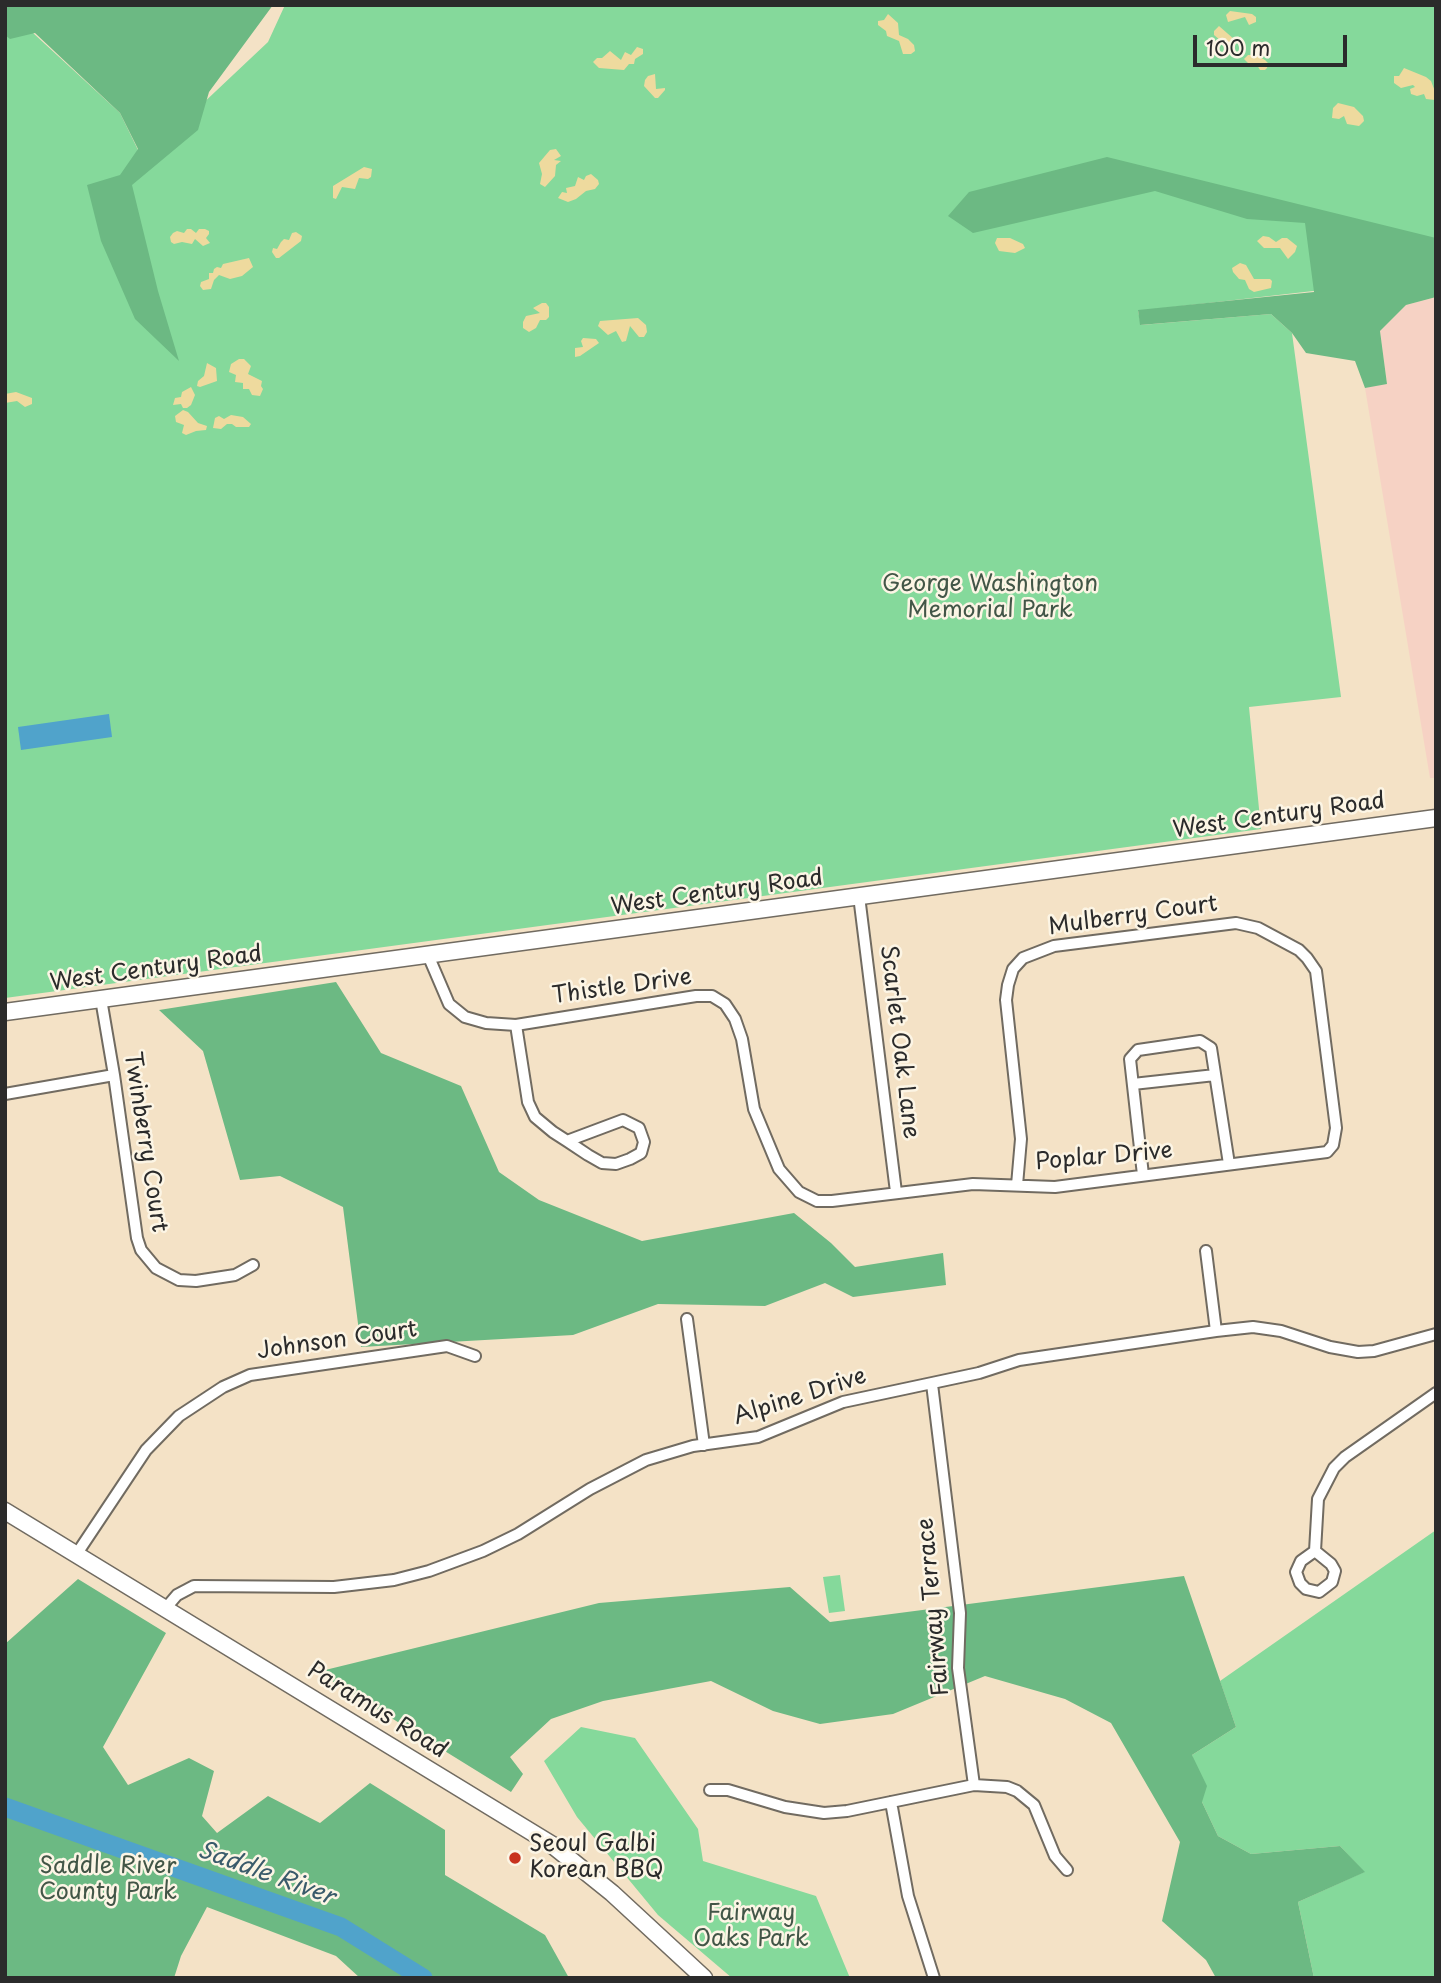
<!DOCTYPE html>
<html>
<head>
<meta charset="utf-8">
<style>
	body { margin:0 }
	#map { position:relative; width:1441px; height:1983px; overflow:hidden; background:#f4e2c6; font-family:"Playpen Sans",sans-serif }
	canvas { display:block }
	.frame { position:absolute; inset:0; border:7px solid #2b2b2b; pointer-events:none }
	.scale { position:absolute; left:1193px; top:35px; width:154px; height:32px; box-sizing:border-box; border:4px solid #2b2b2b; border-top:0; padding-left:9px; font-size:21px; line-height:24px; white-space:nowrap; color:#2b2b2b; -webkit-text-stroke:5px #fcf5e5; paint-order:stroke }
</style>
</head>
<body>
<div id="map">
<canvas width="1441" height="1983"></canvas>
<div class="frame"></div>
<div class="scale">100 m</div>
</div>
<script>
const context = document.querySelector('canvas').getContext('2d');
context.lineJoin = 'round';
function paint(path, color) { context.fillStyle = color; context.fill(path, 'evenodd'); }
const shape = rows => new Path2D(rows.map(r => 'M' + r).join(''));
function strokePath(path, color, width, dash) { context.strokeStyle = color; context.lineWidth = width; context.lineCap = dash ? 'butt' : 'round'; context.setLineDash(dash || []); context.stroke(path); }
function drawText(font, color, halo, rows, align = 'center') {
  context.font = font + ' "Playpen Sans",sans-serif'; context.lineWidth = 5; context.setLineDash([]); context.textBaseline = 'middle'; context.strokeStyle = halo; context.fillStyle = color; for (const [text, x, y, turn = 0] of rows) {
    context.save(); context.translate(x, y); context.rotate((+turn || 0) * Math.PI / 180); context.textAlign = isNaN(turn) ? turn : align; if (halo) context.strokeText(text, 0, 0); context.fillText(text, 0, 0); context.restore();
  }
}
paint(shape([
	[1436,297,1436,778,1430,778,1365,388,1387,383,1380,331,1406,305]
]), '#f6d2c4');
paint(shape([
	[285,5,1436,5,1436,277,1138,311,1141,325,1271,314,1292,333,1341,697,1249,707,1261,829,5,998,5,12,20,21,120,113,138,150,129,173,268,42],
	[1436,1530,1436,1978,1314,1978,1298,1902,1364,1872,1340,1846,1251,1854,1218,1836,1202,1802,1192,1755,1236,1727,1220,1681],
	[840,1575,845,1611,829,1613,823,1577],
	[581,1727,635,1738,698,1829,703,1861,816,1896,850,1978,732,1978,658,1915,577,1817,544,1761]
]), '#85d99b');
paint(shape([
	[5,5,273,5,209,92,198,130,132,185,158,291,179,361,135,319,101,241,87,185,120,175,138,149,120,113,35,33,10,39,5,35],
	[1107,157,1436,238,1436,297,1406,305,1380,331,1387,384,1365,388,1355,361,1306,353,1292,333,1271,314,1140,325,1138,310,1314,292,1305,223,1247,219,1155,191,973,233,948,216,969,192],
	[336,982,381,1053,461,1086,499,1172,539,1200,642,1241,794,1213,831,1243,855,1267,943,1253,946,1285,853,1297,825,1283,765,1306,658,1304,573,1335,361,1347,343,1207,280,1176,240,1180,203,1051,159,1010],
	[1184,1576,1236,1727,1192,1755,1207,1786,1202,1802,1218,1836,1251,1854,1340,1846,1365,1872,1298,1902,1314,1978,1216,1978,1206,1960,1162,1921,1180,1842,1111,1723,1065,1699,985,1676,893,1714,820,1724,773,1711,711,1681,603,1701,551,1719,510,1757,523,1774,511,1792,317,1672,599,1603,790,1587,830,1622],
	[78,1579,166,1633,103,1747,128,1785,189,1758,214,1771,202,1816,217,1833,268,1796,320,1823,370,1783,445,1830,445,1875,545,1935,569,1978,360,1978,336,1956,207,1907,181,1956,174,1978,5,1978,5,1644]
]), '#6cb983');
paint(shape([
	[1230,11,1252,14,1256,17,1256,22,1249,25,1245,17,1228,22,1226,15],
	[888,14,898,23,899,35,908,39,914,45,915,51,911,54,903,54,899,41,887,36,886,31,878,25,878,21,884,20],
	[1219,26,1235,40,1235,47,1226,45,1214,35,1214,31],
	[637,47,643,49,643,54,635,59,634,64,629,64,624,70,599,68,593,62,597,58,602,58,610,51,621,60,625,52,631,55],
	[1248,55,1256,55,1265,60,1268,63,1267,68,1265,70,1260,70,1257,65,1250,65,1244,59],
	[1404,68,1426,77,1431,81,1436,94,1435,100,1426,99,1424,94,1417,96,1411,94,1410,89,1415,87,1413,85,1401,88,1394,83,1394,76,1399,76],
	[655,74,656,89,665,88,665,90,658,98,655,98,644,86,645,80,648,76],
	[1338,103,1354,107,1363,116,1364,121,1359,126,1347,124,1344,116,1339,119,1332,118,1333,108],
	[556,149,561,156,554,160,561,161,556,165,555,176,545,187,540,184,542,174,539,163,550,150],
	[364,167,372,169,371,177,368,179,359,178,355,189,342,187,336,199,333,198,333,186],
	[591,174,598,180,599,184,595,189,586,191,576,199,568,202,558,198,562,192,567,193,566,188,575,186,578,177,584,180,586,176],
	[187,229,191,229,196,233,199,229,205,229,209,231,209,234,206,238,210,243,203,246,195,239,192,244,182,242,174,244,171,242,170,237,173,233,177,231,184,233],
	[296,232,302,236,301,241,279,258,276,258,272,252,273,248,277,249,281,242,284,239,289,240,292,233],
	[1263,236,1269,237,1276,242,1282,238,1287,238,1297,246,1295,252,1288,259,1280,248,1264,248,1257,241],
	[997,238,1010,238,1023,244,1025,248,1015,253,999,251,995,243],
	[249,258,253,267,242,276,230,279,219,275,214,280,211,289,203,290,200,286,201,282,209,279,209,273,213,273,214,269,217,267,221,268,223,264],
	[1240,263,1246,265,1254,279,1270,279,1272,281,1271,288,1254,292,1249,289,1245,280,1239,279,1233,272,1232,268],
	[542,303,546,303,549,307,549,317,546,320,540,320,536,328,529,332,523,328,523,322,526,316,540,313,533,308],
	[638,318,646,325,647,332,644,337,639,337,630,326,626,341,622,342,616,331,608,335,598,326,600,321],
	[583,338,596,339,599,343,580,356,575,357,575,348,583,347,581,341],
	[239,359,244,359,251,366,248,374,262,381,261,386,263,389,260,396,252,395,249,389,243,389,243,383,235,382,236,375,229,372,231,364],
	[207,363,216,368,217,381,200,387,197,386,198,381,204,376],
	[191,387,195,395,191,405,187,408,183,408,181,404,173,405,175,398,181,397,182,392],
	[16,392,32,398,32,404,25,407,17,401,5,403,5,394],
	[183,410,188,412,198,423,207,426,206,430,196,431,186,435,182,433,184,425,176,422,175,416],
	[231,415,243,417,251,424,249,427,236,427,232,424,227,424,221,429,213,428,215,418,219,416,224,419]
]), '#eeda9e');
paint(shape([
	[109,714,112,737,21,750,18,727]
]), '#50a3cb');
strokePath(shape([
	[5,1807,341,1927,423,1978]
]), '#50a3cb', 19);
const street = shape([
	[859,896,896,1192],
	[428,955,449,1004,465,1017,486,1023,516,1025,696,996,712,996,725,1004,735,1019,742,1039,754,1109,779,1169,799,1192,817,1201,832,1201,973,1184,1055,1187,1327,1152,1333,1145,1336,1128,1316,971,1307,958,1299,950,1258,928,1236,923,1054,946,1023,958,1013,969,1008,985,1006,1000,1021,1139,1017,1185],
	[101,999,114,1075,137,1238,141,1250,156,1268,179,1280,196,1281,235,1275,253,1265],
	[516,1025,528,1102,535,1117,553,1132,567,1141,588,1155,602,1163,616,1164,630,1159,641,1153,644,1142,639,1128,623,1120,567,1141],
	[1133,1084,1215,1075],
	[5,1094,114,1075],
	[1143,1175,1130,1059,1138,1050,1200,1041,1211,1048,1229,1164],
	[1206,1251,1216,1331],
	[687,1319,704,1445],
	[932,1384,960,1613,958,1668,974,1785],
	[1315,1551,1318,1499,1334,1468,1345,1457,1436,1393],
	[1315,1551,1331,1564,1335,1571,1332,1582,1319,1592,1306,1589,1300,1583,1296,1572,1301,1561,1315,1551],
	[76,1555,146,1450,179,1416,223,1387,250,1375,447,1346,475,1356],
	[165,1609,177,1595,194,1586,334,1587,394,1580,429,1571,483,1551,518,1534,590,1489,646,1460,693,1446,758,1437,843,1402,979,1373,1019,1360,1216,1331,1253,1327,1281,1331,1330,1347,1358,1352,1374,1351,1436,1334],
	[710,1790,728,1790,785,1807,824,1813,847,1811,974,1785,1007,1787,1017,1791,1034,1805,1055,1856,1067,1870],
	[891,1802,908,1896,934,1978]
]);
const secondary = shape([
	[5,1012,1436,818],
	[5,1511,551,1844,612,1893,704,1978]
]);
strokePath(street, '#716b61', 14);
strokePath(secondary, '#716b61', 19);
strokePath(street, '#fff', 10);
strokePath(secondary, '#fff', 16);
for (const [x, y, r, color] of [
	[515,1858,7,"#c8321e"]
]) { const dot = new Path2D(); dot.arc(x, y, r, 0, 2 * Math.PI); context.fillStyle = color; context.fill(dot); strokePath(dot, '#fcf5e5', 2.5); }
drawText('23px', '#425647', '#fcf5e5', [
	["George Washington",990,585],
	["Memorial Park",990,611],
	["Saddle River",108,1867],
	["County Park",108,1893],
	["Fairway",751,1914],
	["Oaks Park",751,1940]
]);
drawText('23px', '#2b2b2b', '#fcf5e5', [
	["West Century Road",1279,816,-8],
	["West Century Road",717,893,-8],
	["Mulberry Court",1133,916,-8],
	["West Century Road",156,969,-8],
	["Thistle Drive",622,987,-8],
	["Scarlet Oak Lane",899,1042,83],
	["Twinberry Court",145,1142,81],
	["Poplar Drive",1104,1157,-5],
	["Johnson Court",337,1341,-8],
	["Alpine Drive",800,1397,-18],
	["Fairway Terrace",934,1607,-95],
	["Paramus Road",377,1711,32]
]);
drawText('23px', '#2b2b2b', '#fcf5e5', [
	["Seoul Galbi",529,1845],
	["Korean BBQ",529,1871]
], 'left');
drawText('italic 24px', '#3a5b6b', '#fcf5e5', [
	["Saddle River",266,1874,20]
]);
</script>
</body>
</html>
